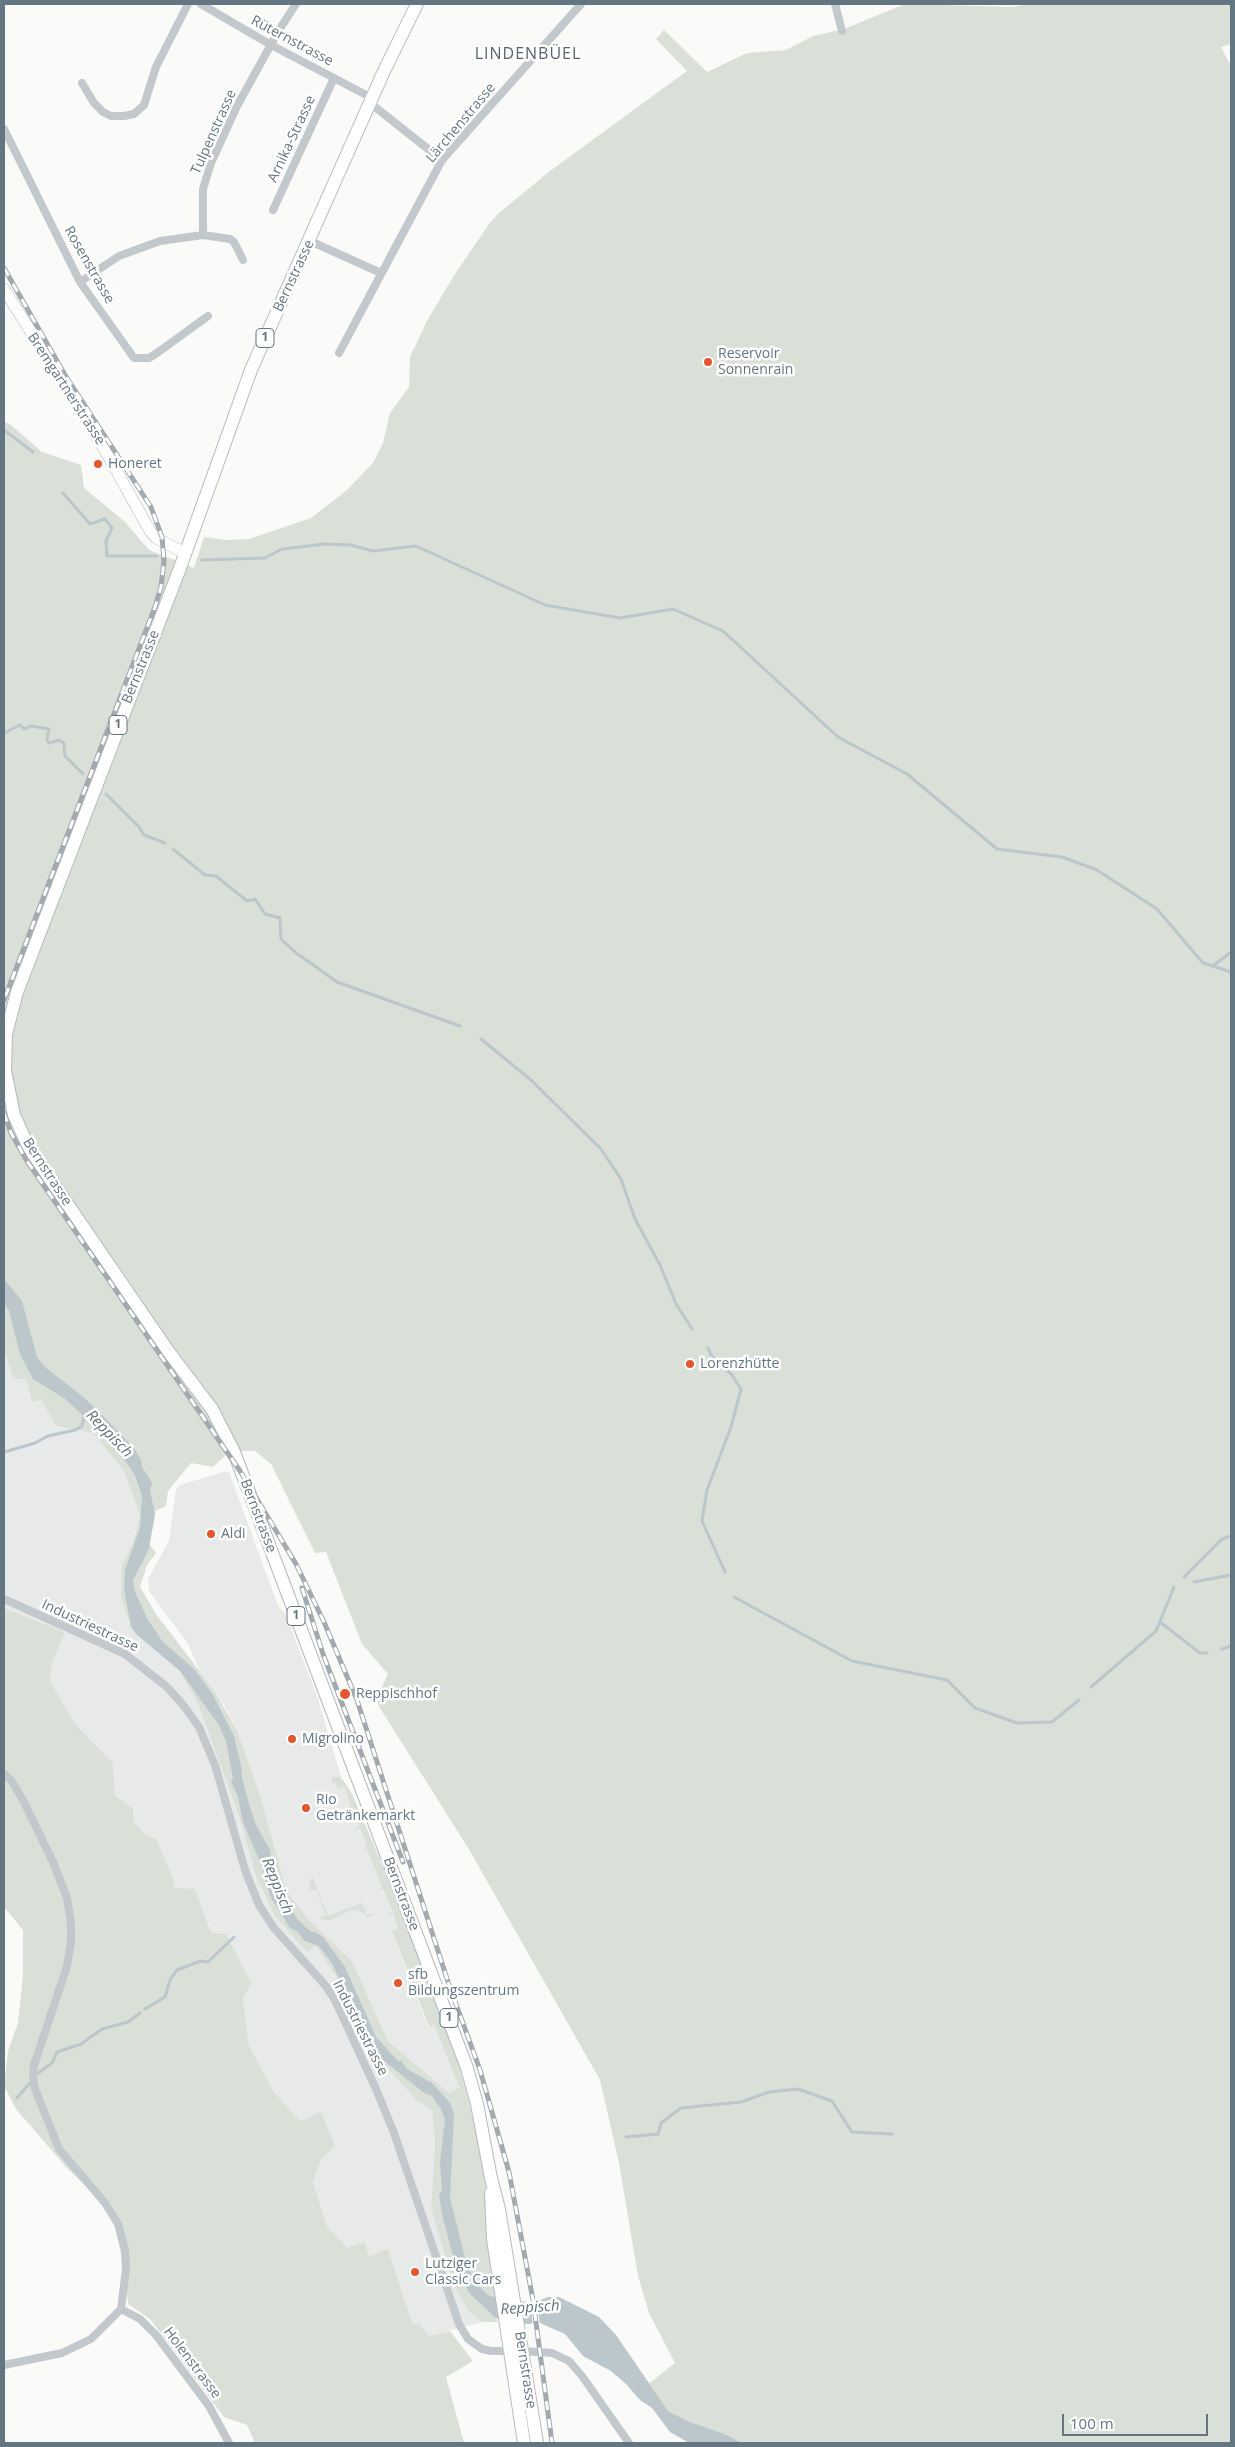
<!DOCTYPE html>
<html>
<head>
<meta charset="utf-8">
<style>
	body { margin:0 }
	#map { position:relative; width:1235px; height:2447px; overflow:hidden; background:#fafaf8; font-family:"Open Sans",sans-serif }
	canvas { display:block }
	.frame { position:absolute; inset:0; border:5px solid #657683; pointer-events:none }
	.scale { position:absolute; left:1062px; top:2414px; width:146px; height:22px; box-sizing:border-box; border:2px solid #657683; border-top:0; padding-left:6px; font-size:15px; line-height:18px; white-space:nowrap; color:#657683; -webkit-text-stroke:4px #fff; paint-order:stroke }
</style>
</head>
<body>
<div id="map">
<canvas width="1235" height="2447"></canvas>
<div class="frame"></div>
<div class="scale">100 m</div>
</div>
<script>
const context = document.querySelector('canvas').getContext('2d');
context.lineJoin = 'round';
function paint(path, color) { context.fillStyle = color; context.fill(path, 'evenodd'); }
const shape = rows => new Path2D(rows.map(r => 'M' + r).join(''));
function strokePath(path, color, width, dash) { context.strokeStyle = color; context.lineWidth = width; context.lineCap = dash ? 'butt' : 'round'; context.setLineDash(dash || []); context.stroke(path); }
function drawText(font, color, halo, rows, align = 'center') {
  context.font = font + ' "Open Sans",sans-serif'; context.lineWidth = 5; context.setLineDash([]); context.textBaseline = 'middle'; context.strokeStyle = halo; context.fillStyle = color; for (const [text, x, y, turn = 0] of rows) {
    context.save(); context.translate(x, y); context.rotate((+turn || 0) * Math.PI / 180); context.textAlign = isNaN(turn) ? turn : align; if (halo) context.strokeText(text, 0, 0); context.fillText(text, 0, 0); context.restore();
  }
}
paint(shape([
	[4,1349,13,1379,26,1379,32,1402,41,1400,56,1426,93,1433,124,1471,140,1515,133,1543,122,1565,146,1639,179,1670,198,1704,238,1813,256,1876,275,1915,307,1952,316,1946,336,1976,363,2040,415,2099,432,2110,435,2143,431,2208,469,2312,482,2322,429,2336,420,2324,412,2323,388,2249,369,2256,365,2242,347,2249,327,2226,313,2182,321,2159,321,2113,300,2121,274,2092,249,2045,243,1999,211,1934,195,1889,175,1889,171,1873,156,1840,144,1834,134,1822,133,1808,115,1796,113,1763,75,1724,50,1681,52,1663,65,1632,4,1608],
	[223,1472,229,1472,278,1606,285,1613,317,1696,344,1787,398,1929,392,1932,428,2027,434,2025,459,2089,449,2093,388,2041,352,1961,309,1920,287,1892,260,1795,237,1730,223,1703,198,1667,188,1644,149,1591,148,1579,169,1541,176,1489,180,1485]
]), '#e8e9e9');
paint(shape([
	[905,4,1011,7,1032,4,1231,4,1231,44,1221,47,1231,66,1231,2443,698,2443,641,2390,675,2363,649,2313,638,2276,619,2163,600,2080,470,1851,380,1708,376,1699,388,1674,362,1644,326,1552,315,1553,271,1464,255,1451,230,1451,213,1467,191,1463,168,1491,166,1506,155,1511,150,1545,156,1553,147,1565,140,1587,156,1614,214,1690,237,1730,260,1795,287,1892,309,1920,352,1961,388,2041,449,2093,459,2088,434,2025,429,2027,392,1931,398,1929,393,1914,386,1916,392,1912,383,1889,378,1891,382,1887,375,1869,370,1871,374,1867,367,1849,362,1850,367,1847,360,1828,354,1830,359,1826,352,1808,346,1809,351,1806,344,1787,339,1789,335,1783,332,1784,332,1777,339,1777,343,1780,351,1792,389,1880,456,2054,478,2136,485,2181,497,2322,482,2322,469,2312,454,2285,431,2208,435,2143,432,2110,415,2099,363,2040,336,1976,316,1946,307,1952,275,1916,256,1876,238,1813,198,1704,179,1670,146,1639,129,1620,121,1596,122,1565,133,1543,140,1515,124,1471,93,1433,56,1426,41,1400,32,1402,26,1379,13,1379,4,1349,4,421,11,425,42,452,81,465,84,488,124,521,149,550,194,568,204,537,226,540,249,539,311,518,347,490,373,463,383,443,390,413,409,387,410,357,427,321,453,277,489,224,499,213,550,171,687,71,656,39,664,30,707,72,747,53,786,50,813,36,844,29],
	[4,1608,65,1632,52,1663,50,1681,75,1724,113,1763,115,1796,133,1808,134,1822,144,1834,156,1839,171,1873,175,1888,195,1889,211,1933,226,1934,251,1983,243,1999,249,2045,274,2092,300,2121,321,2112,335,2146,321,2159,313,2182,327,2226,347,2248,365,2242,369,2256,388,2249,412,2323,420,2324,429,2336,450,2331,473,2361,446,2377,464,2443,255,2443,247,2425,224,2417,150,2319,128,2304,125,2272,114,2222,103,2203,66,2167,16,2109,4,2086,8,2051,18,2023,23,1975,23,1930,4,1907],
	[312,1876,328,1916,362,1903,367,1915,373,1913,373,1915,368,1917,361,1911,352,1910,330,1920,323,1920,320,1917,326,1915,316,1889,310,1891,309,1888]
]), '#dadfd7');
paint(shape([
	[4,1279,22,1301,37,1357,46,1368,82,1396,98,1411,134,1448,141,1460,142,1467,152,1483,150,1490,155,1515,148,1551,133,1580,135,1592,147,1618,162,1641,195,1670,213,1695,234,1736,242,1770,241,1774,249,1804,255,1823,270,1850,271,1867,280,1892,298,1920,311,1932,315,1932,323,1937,345,1967,376,2037,398,2061,401,2061,407,2069,432,2083,450,2103,454,2114,450,2198,466,2262,476,2284,489,2296,527,2302,535,2302,548,2297,559,2297,599,2317,616,2335,668,2411,687,2421,724,2434,742,2443,689,2443,670,2432,652,2408,640,2400,626,2384,611,2371,583,2356,565,2334,540,2323,527,2324,496,2318,469,2293,455,2263,443,2218,439,2196,442,2189,440,2162,445,2120,441,2109,432,2096,423,2092,378,2056,365,2038,333,1965,319,1946,305,1941,297,1931,290,1928,270,1896,261,1864,243,1822,238,1797,231,1781,233,1778,226,1741,219,1725,180,1671,136,1634,131,1627,124,1588,125,1570,140,1528,142,1496,135,1475,127,1463,92,1424,64,1398,33,1379,20,1354,9,1311,4,1302]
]), '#bbc7cb');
paint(shape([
	[537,2299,540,2326,537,2327,533,2327,530,2300]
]), '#fafaf8');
strokePath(shape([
	[4,430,33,452],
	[63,493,90,524,105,519,112,528,106,541,107,556,157,556],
	[202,560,265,558,282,549,325,544,351,545,373,551,416,546,545,605,620,618,673,609,723,631,838,737,907,774,997,849,1062,857,1097,870,1157,909,1203,963,1231,972],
	[4,733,20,725,24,729,31,726,49,729,47,740,49,743,59,740,64,743,65,756,83,774],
	[106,794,139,827,144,835,165,843],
	[173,849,205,875,216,876,247,901,255,899,265,914,280,918,281,939,295,952,337,982,460,1026],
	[1213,966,1231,952],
	[481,1039,531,1080,601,1149,621,1179,635,1219,660,1265,676,1304,692,1329],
	[708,1348,711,1355,732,1375,741,1389,731,1427,707,1490,702,1521,725,1572],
	[4,1452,35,1443,48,1436,75,1430,82,1426,85,1412],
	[1184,1577,1222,1539,1231,1536],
	[1194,1582,1231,1575],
	[734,1597,852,1661,947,1680,975,1708,1017,1723,1052,1722,1079,1700],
	[1160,1622,1200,1653,1207,1653],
	[1222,1649,1231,1646],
	[1091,1687,1156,1631,1174,1587],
	[145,2009,165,1997,170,1980,177,1970,201,1961,208,1962,234,1937],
	[37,2074,52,2063,57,2052,81,2044,102,2029,128,2022,140,2013],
	[17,2098,30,2083],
	[626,2137,658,2134,661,2123,681,2108,741,2102,769,2092,798,2089,832,2101,852,2132,892,2134]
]), '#bbc7cb', 3);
const secondary = shape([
	[4,289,101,443,150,531,156,538,185,553]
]);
const primary = shape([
	[417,4,384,71,251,370,180,568,17,992,6,1034,5,1071,14,1115,29,1148,168,1351,212,1409,234,1452,467,2068,477,2104,491,2178,499,2209,537,2443],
	[491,2193,493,2239,524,2443]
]);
strokePath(secondary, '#b3babf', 12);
strokePath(primary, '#b5babe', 14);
strokePath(shape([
	[201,4,271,45,372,98],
	[835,4,842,31],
	[82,83,94,103,103,112,111,116,124,116,134,114,144,105,156,67,188,4],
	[370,103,442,160],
	[4,129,80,282,134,358,149,358,157,353,208,316],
	[273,210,334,78],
	[203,235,203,189,211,163,237,106,279,30,296,4],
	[310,241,381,273],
	[80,282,119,256,160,241,203,235,230,239,234,242,243,260],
	[339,353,442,160,581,4],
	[4,1599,125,1654,167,1687,184,1706,199,1727,215,1765,245,1870,259,1905,274,1928,325,1985,335,2000,376,2089,394,2133,459,2324,468,2339,482,2349,491,2351,510,2351],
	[4,1774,11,1780,23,1800,53,1862,67,1898,71,1923,71,1943,67,1966,34,2065,33,2076,35,2089,59,2149,105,2203,118,2224,125,2250,126,2269,121,2309,91,2339,62,2353,4,2365],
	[121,2309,140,2319,156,2335,209,2406,229,2443],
	[522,2351,552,2353,569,2361,582,2376,629,2443]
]), '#c3c8cc', 8);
strokePath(secondary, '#fff', 11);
strokePath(primary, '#fff', 12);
const rail = shape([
	[4,268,65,375,151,507,162,537,164,561,161,587,155,607,4,1000],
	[4,1113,11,1133,27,1161,240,1471,296,1564,324,1622,357,1700,450,1988],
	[302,1588,323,1654,403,1862],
	[448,1982,480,2070,509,2172,533,2300,552,2443]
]);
strokePath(rail, '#a2aab0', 5);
strokePath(rail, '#fff', 3, [9]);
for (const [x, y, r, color] of [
	[708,362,5,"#e4572e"],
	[98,464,5,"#e4572e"],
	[690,1364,5,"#e4572e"],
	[211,1534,5,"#e4572e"],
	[345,1694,6,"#e4572e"],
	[292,1739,5,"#e4572e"],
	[306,1808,5,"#e4572e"],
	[398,1983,5,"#e4572e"],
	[415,2272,5,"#e4572e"]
]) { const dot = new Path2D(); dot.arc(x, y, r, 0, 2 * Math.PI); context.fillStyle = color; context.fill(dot); strokePath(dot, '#fff', 2); }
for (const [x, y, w] of [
	[265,338,18],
	[118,725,18],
	[296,1616,18],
	[449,2018,18]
]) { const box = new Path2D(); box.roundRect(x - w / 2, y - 9.5, w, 19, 4); context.fillStyle = '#fff'; context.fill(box); strokePath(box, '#657683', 1); }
drawText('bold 12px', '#657683', null, [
	["1",265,338],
	["1",118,725],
	["1",296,1616],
	["1",449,2018]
]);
drawText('14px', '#657683', '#fff', [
	["Rüternstrasse",292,41,28],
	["Lärchenstrasse",461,123,-50],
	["Tulpenstrasse",214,132,-66],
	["Arnika-Strasse",292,139,-65],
	["Rosenstrasse",89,265,60],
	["Bernstrasse",294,276,-65],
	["Bremgartnerstrasse",66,389,57],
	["Bernstrasse",141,667,-68],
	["Bernstrasse",47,1172,57],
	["Bernstrasse",258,1516,69],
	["Industriestrasse",90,1626,25],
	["Bernstrasse",401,1894,69],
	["Industriestrasse",360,2028,63],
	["Holenstrasse",192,2363,53],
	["Bernstrasse",525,2370,81]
]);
drawText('14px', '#657683', '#fff', [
	["Reservoir",718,354],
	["Sonnenrain",718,370],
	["Honeret",108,464],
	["Lorenzhütte",700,1364],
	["Aldi",221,1534],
	["Reppischhof",356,1694],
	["Migrolino",302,1739],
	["Rio",316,1800],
	["Getränkemarkt",316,1816],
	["sfb",408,1975],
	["Bildungszentrum",408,1991],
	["Lutziger",425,2264],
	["Classic Cars",425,2280]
], 'left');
drawText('italic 15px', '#60757c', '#fff', [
	["Reppisch",109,1434,46],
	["Reppisch",277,1886,68],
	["Reppisch",530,2308,-4]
]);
context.letterSpacing = '1px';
drawText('16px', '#57646e', '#fff', [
	["LINDENBÜEL",528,54]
]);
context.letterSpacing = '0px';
</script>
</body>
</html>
